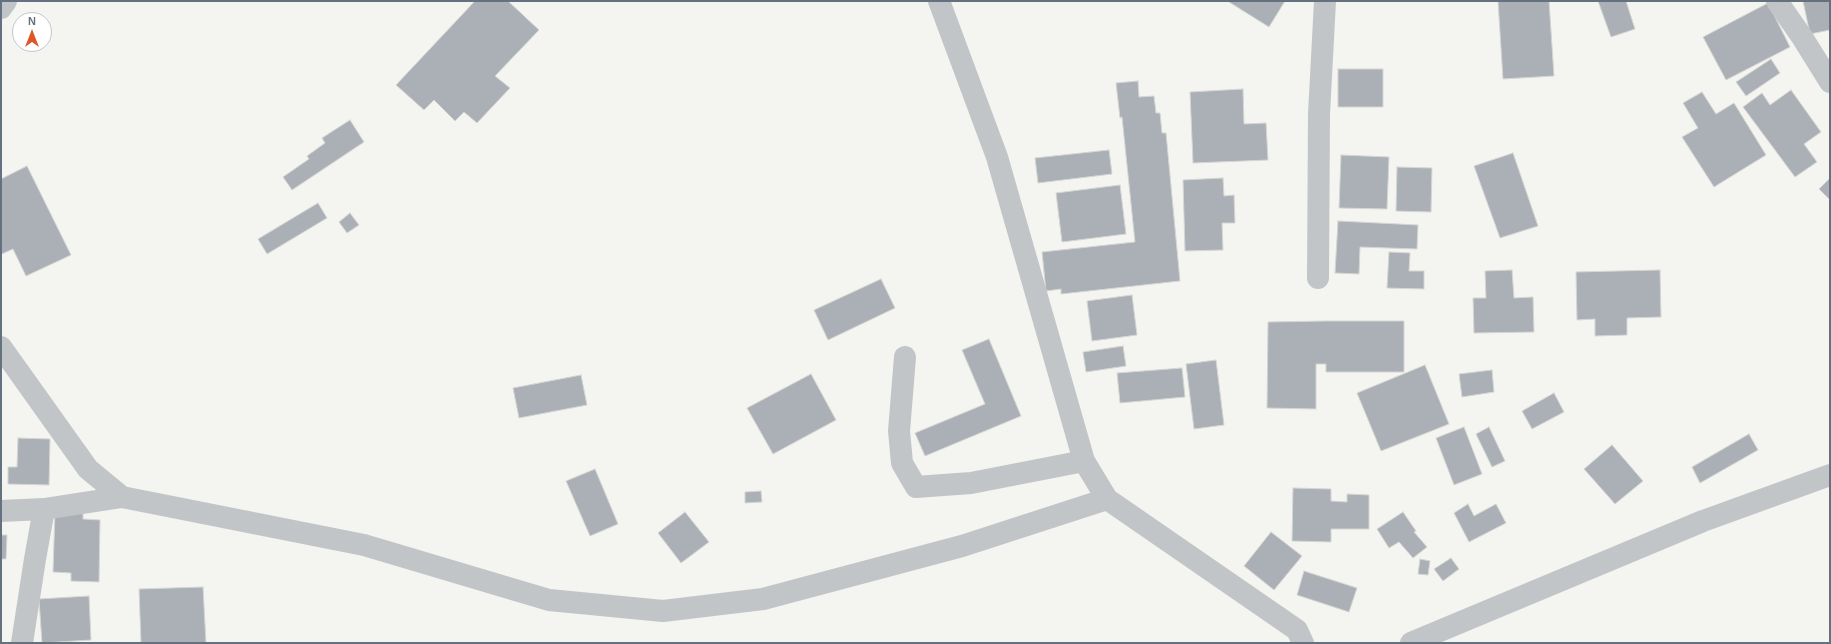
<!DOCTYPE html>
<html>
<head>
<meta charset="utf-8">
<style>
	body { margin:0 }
	#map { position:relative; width:1831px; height:644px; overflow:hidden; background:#f4f4f0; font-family:Helvetica,sans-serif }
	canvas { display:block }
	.frame { position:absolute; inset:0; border:2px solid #647280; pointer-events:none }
	.north { position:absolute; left:12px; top:12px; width:40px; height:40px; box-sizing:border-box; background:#fff; border:1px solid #c1c7cc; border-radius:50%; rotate:0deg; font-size:11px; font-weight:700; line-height:16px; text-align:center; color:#647280 }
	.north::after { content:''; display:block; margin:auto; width:14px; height:18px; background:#dc5828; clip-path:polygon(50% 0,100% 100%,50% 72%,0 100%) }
</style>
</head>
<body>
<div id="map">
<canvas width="1831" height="644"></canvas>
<div class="frame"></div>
<div class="north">N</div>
</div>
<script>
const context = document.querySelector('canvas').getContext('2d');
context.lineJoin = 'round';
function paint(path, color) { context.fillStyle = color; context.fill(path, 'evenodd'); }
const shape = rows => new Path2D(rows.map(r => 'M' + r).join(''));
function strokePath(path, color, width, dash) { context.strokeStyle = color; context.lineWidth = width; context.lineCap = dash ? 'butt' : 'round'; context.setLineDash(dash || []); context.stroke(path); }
const building = shape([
	[475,1,508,1,539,30,495,76,510,88,477,123,464,112,455,121,434,100,424,110,396,85,475,1],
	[1229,1,1285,1,1269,27,1229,2,1229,1],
	[1498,1,1549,1,1554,76,1503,79,1498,1],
	[1598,1,1626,1,1635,29,1611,37,1598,1],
	[1803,1,1830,1,1830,30,1810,34,1803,1],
	[1768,3,1790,47,1726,80,1703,37,1768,3],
	[1771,59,1780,73,1746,96,1736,82,1771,59],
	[1338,69,1383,69,1383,107,1338,107,1338,69],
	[1138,81,1139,97,1154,96,1156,113,1160,113,1162,133,1166,133,1180,281,1061,294,1061,289,1046,291,1042,252,1135,242,1122,117,1120,118,1116,83,1138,81],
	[1243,89,1244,124,1266,123,1268,160,1193,163,1190,92,1243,89],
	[1791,90,1821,132,1804,144,1817,162,1795,177,1743,107,1762,93,1770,105,1791,90],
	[1702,92,1716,114,1734,103,1766,155,1714,187,1682,137,1698,128,1683,103,1702,92],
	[350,120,364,142,292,190,283,177,309,159,307,156,325,143,322,138,350,120],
	[1109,150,1112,174,1038,183,1035,158,1109,150],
	[1513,153,1538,226,1500,238,1474,166,1513,153],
	[1341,155,1389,157,1387,209,1339,208,1341,155],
	[27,166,71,255,26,276,13,249,2,254,1,252,1,179,27,166],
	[1397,167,1432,168,1431,212,1396,211,1397,167],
	[1223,178,1224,196,1234,195,1235,223,1222,223,1223,250,1185,251,1183,180,1223,178],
	[1830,178,1830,200,1819,189,1830,178],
	[1120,185,1126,234,1062,242,1056,193,1120,185],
	[318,203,327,218,267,254,258,239,318,203],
	[350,213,359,225,347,233,339,222,350,213],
	[1338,221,1418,225,1417,249,1360,247,1359,274,1335,273,1338,221],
	[1389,252,1410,253,1409,271,1424,271,1424,289,1387,288,1389,252],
	[1512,270,1514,298,1533,297,1534,332,1474,333,1473,298,1486,298,1485,271,1512,270],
	[1660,270,1661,317,1627,318,1627,335,1595,336,1595,319,1577,320,1576,272,1660,270],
	[881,279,895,308,828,340,814,310,881,279],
	[1132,295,1137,335,1092,341,1087,301,1132,295],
	[1326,321,1404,321,1404,372,1326,372,1326,364,1316,364,1316,409,1267,408,1268,322,1326,321],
	[989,339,1021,416,925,456,915,433,985,404,962,350,989,339],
	[1123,346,1126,366,1086,372,1083,352,1123,346],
	[1216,360,1224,425,1194,429,1186,364,1216,360],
	[1425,365,1449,424,1381,451,1357,393,1425,365],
	[1182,368,1185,397,1120,403,1117,373,1182,368],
	[1492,370,1494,392,1462,397,1459,374,1492,370],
	[811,374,836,420,773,454,747,408,811,374],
	[581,375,587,405,519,418,513,388,581,375],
	[1554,393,1564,412,1532,429,1522,411,1554,393],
	[1464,427,1482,474,1454,485,1436,438,1464,427],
	[1489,427,1505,461,1492,467,1476,434,1489,427],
	[1749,434,1758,450,1700,483,1692,467,1749,434],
	[18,438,50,439,49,485,8,484,8,467,17,467,18,438],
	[1612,445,1643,481,1615,504,1584,469,1612,445],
	[595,469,618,524,590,536,566,481,595,469],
	[1293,488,1331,489,1331,501,1347,502,1347,494,1369,495,1369,529,1331,529,1331,542,1292,541,1293,488],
	[761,491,762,502,745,503,745,492,761,491],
	[1468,504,1474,516,1496,504,1506,523,1469,542,1454,513,1468,504],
	[55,511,83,512,83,519,100,520,99,582,71,581,71,573,53,572,55,511],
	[685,512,709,542,681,563,658,533,685,512],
	[1403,512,1416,531,1414,532,1427,547,1413,558,1399,542,1389,548,1377,529,1403,512],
	[1271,532,1302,556,1274,590,1244,566,1271,532],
	[1,535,7,535,6,559,1,559,1,535],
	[1451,558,1459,569,1443,581,1434,569,1451,558],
	[1420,559,1430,561,1428,575,1418,574,1420,559],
	[1304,571,1357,588,1349,612,1297,595,1304,571],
	[203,587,206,643,141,643,139,589,203,587],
	[89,596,91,640,42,643,39,599,89,596]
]);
paint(building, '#aab0b6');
strokePath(building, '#d5d5d3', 1);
strokePath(shape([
	[939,1,997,157,1084,461,1107,499,1297,630,1303,643],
	[1777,1,1802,37,1830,82],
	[1,8,6,1],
	[1318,278,1319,114,1325,1],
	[1,347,88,469,122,497,364,545,549,600,663,611,763,599,962,546,1107,499],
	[905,357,899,431,902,463,916,487,971,483,1084,461],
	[1,511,44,509,122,497],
	[22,643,35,559,44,509],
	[1411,643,1703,521,1830,475]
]), '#c2c5c8', 22);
</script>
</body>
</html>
